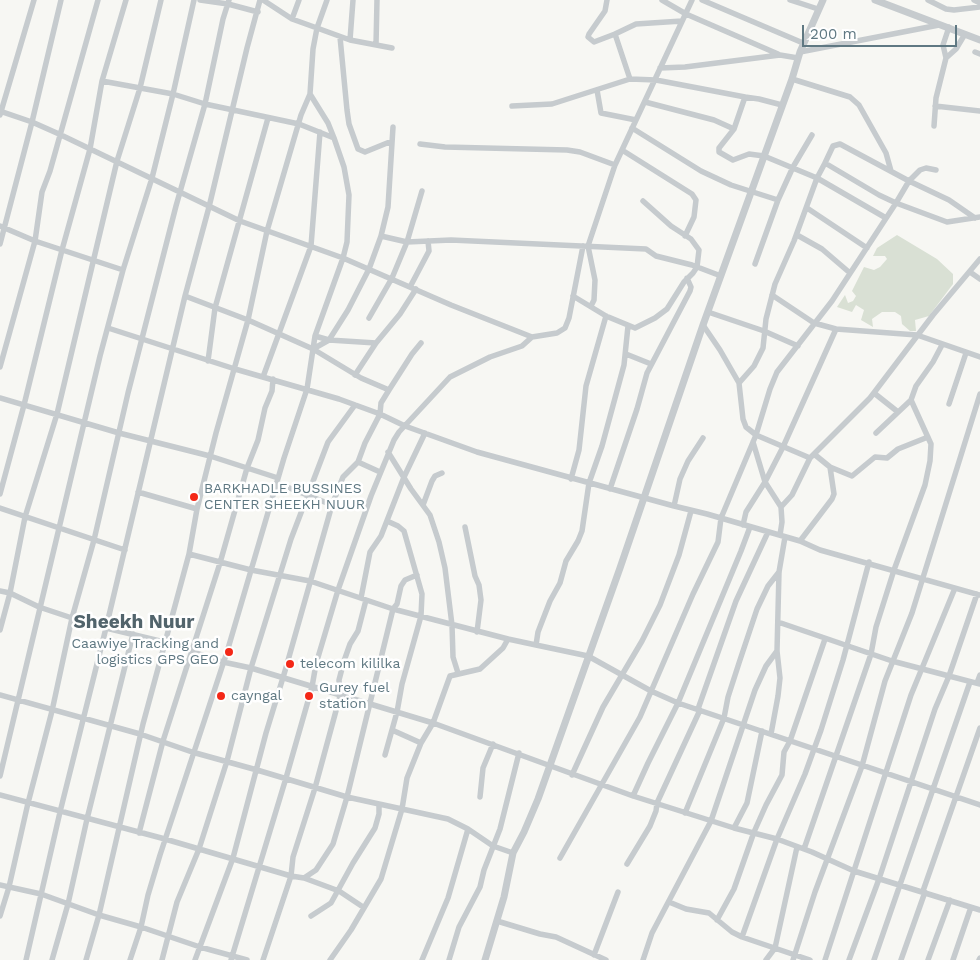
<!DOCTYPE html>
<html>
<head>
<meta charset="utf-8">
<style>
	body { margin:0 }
	#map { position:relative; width:980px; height:960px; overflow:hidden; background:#f7f7f3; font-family:"Work Sans",sans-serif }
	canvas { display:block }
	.scale { position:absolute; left:802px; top:25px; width:155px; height:22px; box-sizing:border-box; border:2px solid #5f7882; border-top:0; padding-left:6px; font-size:15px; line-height:18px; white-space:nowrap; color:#5f7882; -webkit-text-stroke:4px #fff; paint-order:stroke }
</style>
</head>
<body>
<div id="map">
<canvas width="980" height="960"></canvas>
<div class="scale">200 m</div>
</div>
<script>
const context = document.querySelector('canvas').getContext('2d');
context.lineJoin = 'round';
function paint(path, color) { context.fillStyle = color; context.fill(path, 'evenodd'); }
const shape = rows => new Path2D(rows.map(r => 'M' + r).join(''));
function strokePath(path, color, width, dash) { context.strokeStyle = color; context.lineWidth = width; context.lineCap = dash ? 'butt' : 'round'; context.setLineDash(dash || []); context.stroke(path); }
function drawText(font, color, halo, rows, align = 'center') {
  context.font = font + ' "Work Sans",sans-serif'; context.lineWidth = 5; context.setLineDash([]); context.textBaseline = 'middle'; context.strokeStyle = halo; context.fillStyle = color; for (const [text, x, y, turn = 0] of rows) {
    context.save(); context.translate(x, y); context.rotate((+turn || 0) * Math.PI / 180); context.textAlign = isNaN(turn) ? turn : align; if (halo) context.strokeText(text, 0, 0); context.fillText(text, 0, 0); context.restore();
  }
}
paint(shape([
	[897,235,937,259,953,274,953,284,929,316,915,320,916,331,910,331,902,324,901,316,895,312,882,312,872,319,873,327,861,320,864,310,856,305,852,312,837,307,845,295,848,303,853,301,856,296,852,291,864,267,874,270,880,267,887,259,885,256,873,256,877,248]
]), '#d9e0d4');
strokePath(shape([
	[200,0,228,4,258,12],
	[327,0,317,28,350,40,392,48],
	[607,0,605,11,589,34,588,37,594,42,615,34,630,79],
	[662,0,686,14,778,54],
	[702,0,803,43],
	[790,0,818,9],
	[928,0,946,9,954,10,980,7],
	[974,0,980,3],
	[292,19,299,0],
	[615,34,636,24,682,21],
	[340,37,347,110,349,124,358,149,365,152,392,141],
	[350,40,353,0],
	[376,45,377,0],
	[800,52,939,25],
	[975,52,980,54],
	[946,58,943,45,949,27],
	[660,68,685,67,780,55,798,58],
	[792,79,850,97,859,105,886,153,891,171],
	[102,81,173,94,205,104,299,124,334,138],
	[597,90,601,113,636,120],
	[645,102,714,120,734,129],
	[782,105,759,99,745,97,734,129,719,148,719,152,733,160,749,154,764,156,817,178,886,218],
	[512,106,552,104,630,79,656,80,745,97],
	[935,106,980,111],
	[0,111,32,122,59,134,240,221,343,258,451,305,532,337,522,346,490,357,450,377,399,432,394,440,371,496,338,590,316,664,312,687,286,778,231,960],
	[0,115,34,0],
	[934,126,936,98,946,58,956,49,965,34],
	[632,128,701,171,731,185,778,200,793,167,812,135],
	[420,144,445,147,567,150,580,152,615,165],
	[622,150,692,194,696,200,694,217,685,236],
	[825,163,833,146,840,144,909,181,949,200,975,218],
	[807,208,867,248],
	[0,226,35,241,123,270],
	[797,235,822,249,850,273],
	[381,236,407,242,451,240,646,249,656,256,692,265,721,276],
	[0,244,32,122,61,0],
	[755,264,778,200],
	[970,272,980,279],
	[410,287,429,251,428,241],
	[772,295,814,323,836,329,917,335,980,357],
	[185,296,248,320,313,349,361,378,389,390,381,403,380,414,365,443,358,462,343,477,332,505,285,671,266,733,233,858,195,960],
	[573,296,606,316,635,328,655,318,667,309,684,282,693,273,697,267,699,250,691,239,671,226,643,201],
	[591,306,594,300,595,280,588,246,615,165,692,0],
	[708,312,764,331,798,346],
	[369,318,392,278,407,242,422,191],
	[703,325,720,350,739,383,743,419,746,427,756,435,810,458],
	[108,328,235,369,339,399,380,414,405,426,477,452,674,506,707,514,800,541,820,550,980,595],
	[315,336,329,340,376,343,400,314,416,289],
	[532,337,557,333,565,328,569,318,583,246],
	[313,349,329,340,348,310,369,269,381,236,388,207,393,127],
	[626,354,651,364],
	[208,361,215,308,268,118],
	[0,367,35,241,42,192,50,171,98,0],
	[355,375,376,343],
	[263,377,311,246,320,132],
	[739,383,754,366,763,348,766,319,775,284,794,241,817,178,825,163,879,195,896,203,909,181,920,170,926,168,936,170],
	[389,390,412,354,421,343],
	[874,393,898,412],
	[0,398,119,433,210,456,278,478],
	[949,404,966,353],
	[876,433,911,400,916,386,933,362,942,345],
	[753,442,765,482,781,507,782,522,780,535],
	[388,452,411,489,430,515,439,542,445,568,452,625,453,657,458,673],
	[358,462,380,472],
	[830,467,852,476,875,457,887,458,898,449,928,437],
	[571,479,579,450,586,386,606,316],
	[277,483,332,505],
	[610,489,637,409,647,373,690,291,691,287,687,278],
	[138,492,197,509],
	[0,494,24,405,62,250,90,149,102,81,126,0],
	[423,505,432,481,435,476,442,473],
	[674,506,680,479,688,461,703,438],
	[781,507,792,495,810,458,870,398,933,315,980,259],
	[0,508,125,550],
	[743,525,746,512,765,482,783,447,836,329],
	[465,527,475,576,479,585,481,600,477,632],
	[800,541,832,499,834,494,830,467,814,454],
	[189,554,251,570,310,581,393,609,508,639],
	[0,591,10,593,39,607,72,618,106,628,164,642,223,662,251,668,433,723,633,796,734,828,777,839,812,852,854,871,980,910],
	[361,598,370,552,381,536,404,477,425,433],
	[778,622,892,661,949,676,977,594],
	[0,630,10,593,25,517,57,414,117,161,140,88,161,0],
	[536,645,588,656,651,691,678,703,980,805],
	[977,683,980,675],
	[0,695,140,734,192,752,257,770,347,797,448,819,468,829,493,846,513,853],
	[698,709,736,601,768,532],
	[392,730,421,743],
	[771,734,778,696,780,678,777,651,779,572,785,537],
	[385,755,397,712,402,684,421,616,422,594,404,531,398,526,387,521],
	[572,775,603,707,642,641,660,605,679,555,691,511],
	[0,776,100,356,123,270,152,178,173,94,194,0],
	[0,795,165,839,291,876,304,878,316,870,333,844,347,797,393,609,397,604,401,586,405,580,417,575],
	[633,796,648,763,678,703,741,551,750,527],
	[480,797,483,768,493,744],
	[685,813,724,718,728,697,739,663,757,609,768,586,779,572],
	[734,828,747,803,762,731],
	[139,833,163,741,220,563,247,468,258,440,265,408,272,391,273,379],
	[804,849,871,654,876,627,894,570,925,485,930,461,931,444,911,400],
	[560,858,640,717,693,594,718,542,721,518,756,435,770,389,777,372,832,301,896,203,947,222,980,217],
	[627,864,650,826,656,811,657,803,700,710],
	[304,878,339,891,363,907],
	[0,885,41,894,99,915,141,927,148,895,160,855,227,652,284,458,307,389,315,336,343,258,347,242,349,195,344,167,334,138,328,123,310,94,313,49,317,28,292,19,263,0],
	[923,891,980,728],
	[669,902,686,909,709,913,732,932,742,937,810,960],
	[0,916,9,887,28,803,52,711,72,618,94,540,128,393,176,206,205,104,223,19,229,0],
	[311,916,331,903,353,863,375,828,379,814,379,804],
	[717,920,734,889,754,832,766,805,782,775,784,752,790,741,825,639],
	[497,921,540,934,556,937,606,960],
	[742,937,777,839,805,774,821,730,843,660,869,562],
	[594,955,618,892],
	[26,960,60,812,106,628,185,296,209,207,247,48,260,0],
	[52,960,68,904,87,819,133,634],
	[86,960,99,915,143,724,189,554,197,509,216,433,248,320,267,231,301,115,310,94],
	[130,960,141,927,200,947,247,960],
	[162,960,177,902,199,849,227,761,251,668,291,539,328,442,355,405],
	[263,960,291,876,293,857,315,788,340,696,339,680,344,661,350,644,358,631,366,600],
	[330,960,351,930,381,879,402,809,407,778,421,743,433,723,450,676,480,669,503,648,508,639,536,645,538,632,550,601,560,583,566,561,578,541,582,531,589,483,602,446,624,365,628,326],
	[422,960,448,898,468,829],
	[449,960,459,927,480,887,484,870,500,829,519,753],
	[643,960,652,933,711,821,755,690,766,666,777,651],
	[766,960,775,948,797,847],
	[793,960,815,892,862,766,885,681,912,613,980,394],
	[825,960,911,695,955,588],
	[849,960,879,879,935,709,949,676,980,684],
	[874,960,970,682],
	[901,960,925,892],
	[928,960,950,900],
	[953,960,971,907],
	[979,960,980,958]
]), '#c6cbce', 5.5);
strokePath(shape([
	[875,0,980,40],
	[485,960,504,897,513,853,524,832,538,799,620,568,703,325,792,79,800,52,823,0]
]), '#c6cbce', 7);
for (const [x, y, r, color] of [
	[194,497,5,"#f42817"],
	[229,652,5,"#f42817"],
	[290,664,5,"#f42817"],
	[221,696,5,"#f42817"],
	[309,696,5,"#f42817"]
]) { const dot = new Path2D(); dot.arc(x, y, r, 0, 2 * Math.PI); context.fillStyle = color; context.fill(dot); strokePath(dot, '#fff', 2); }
drawText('14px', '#5f7882', '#fff', [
	["BARKHADLE BUSSINES",204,489],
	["CENTER SHEEKH NUUR",204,505],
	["Caawiye Tracking and",219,644,"right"],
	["logistics GPS GEO",219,660,"right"],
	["telecom kililka",300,664],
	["Gurey fuel",319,688],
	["station",319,704],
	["cayngal",231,696]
], 'left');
drawText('bold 19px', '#52646c', '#fff', [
	["Sheekh Nuur",134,622]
]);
</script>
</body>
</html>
